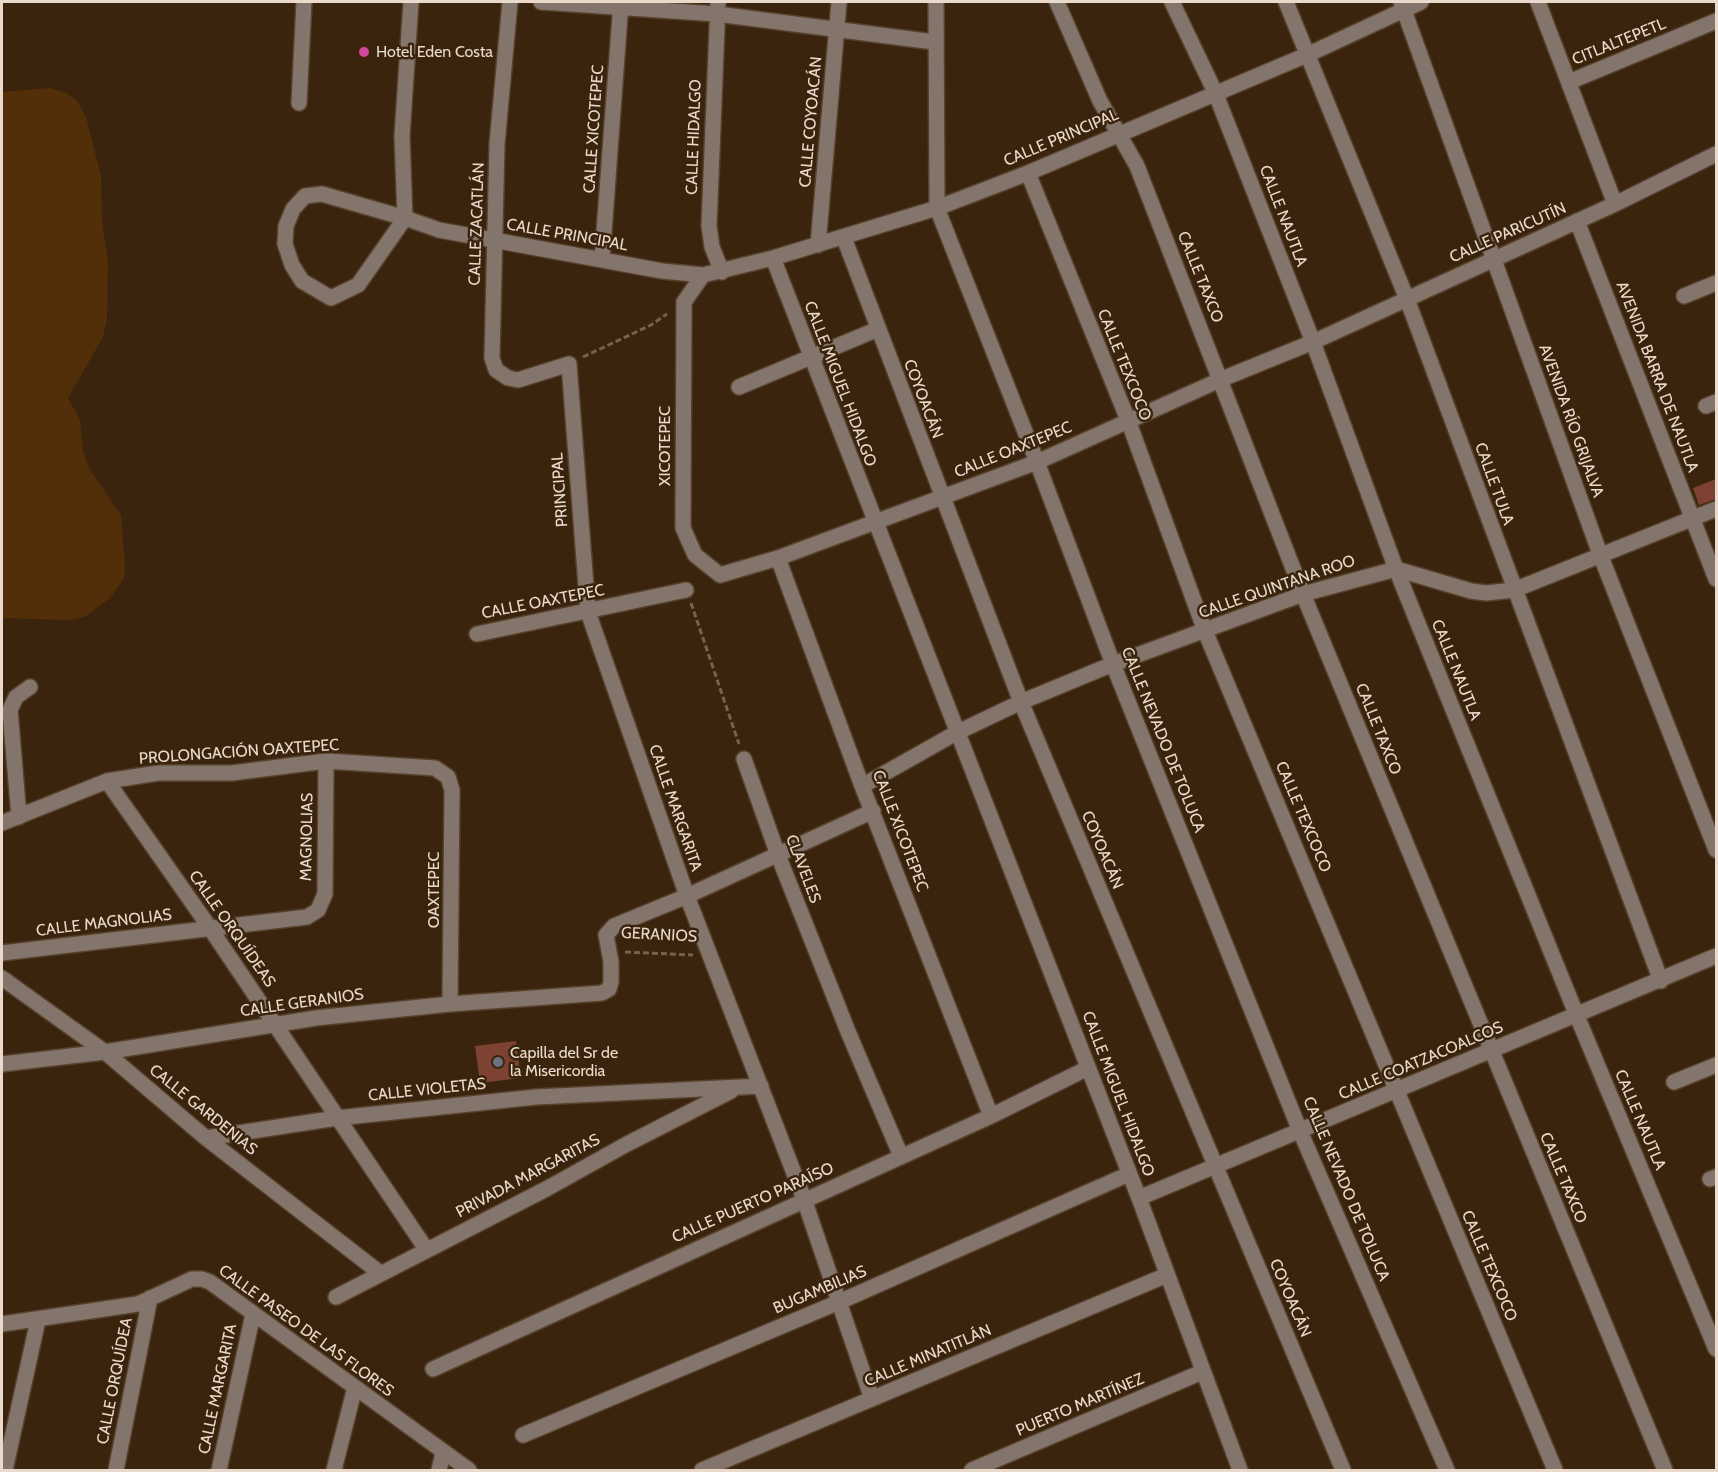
<!DOCTYPE html>
<html>
<head>
<meta charset="utf-8">
<style>
	body { margin:0 }
	#map { position:relative; width:1718px; height:1472px; overflow:hidden; background:#3b240d; font-family:Cabin,sans-serif }
	canvas { display:block }
	.frame { position:absolute; inset:0; border:3px solid #e9dacc; pointer-events:none }
</style>
</head>
<body>
<div id="map">
<canvas width="1718" height="1472"></canvas>
<div class="frame"></div>
</div>
<script>
const context = document.querySelector('canvas').getContext('2d');
context.lineJoin = 'round';
function paint(path, color) { context.fillStyle = color; context.fill(path, 'evenodd'); }
const shape = rows => new Path2D(rows.map(r => 'M' + r).join(''));
function strokePath(path, color, width, dash) { context.strokeStyle = color; context.lineWidth = width; context.lineCap = dash ? 'butt' : 'round'; context.setLineDash(dash || []); context.stroke(path); }
function drawText(font, color, halo, rows, align = 'center') {
  context.font = font + ' Cabin,sans-serif'; context.lineWidth = 5; context.setLineDash([]); context.textBaseline = 'middle'; context.strokeStyle = halo; context.fillStyle = color; for (const [text, x, y, turn = 0] of rows) {
    context.save(); context.translate(x, y); context.rotate((+turn || 0) * Math.PI / 180); context.textAlign = isNaN(turn) ? turn : align; if (halo) context.strokeText(text, 0, 0); context.fillText(text, 0, 0); context.restore();
  }
}
paint(shape([
	[50,88,66,93,77,101,86,117,101,176,102,222,108,261,107,319,103,337,68,398,80,420,83,452,89,468,121,515,125,564,124,578,110,598,86,616,70,620,2,618,2,92]
]), '#522f09');
paint(shape([
	[1716,479,1716,499,1699,505,1693,488],
	[516,1041,521,1078,480,1083,475,1046]
]), '#7d4232');
const minor = shape([
	[411,2,402,136,405,218,358,285,331,298,302,281,292,265,285,244,286,226,293,209,305,196,322,194,405,218,439,230,662,271,703,275,773,258,937,208,1028,173,1309,54,1421,2],
	[510,2,497,144,492,358,496,370,508,378,518,380,569,364,588,612,687,896,804,1199,872,1399],
	[541,2,717,14,934,42],
	[718,2,709,226,712,247,722,272],
	[936,2,937,208,1037,462,1113,664,1300,1131,1447,1470],
	[1057,2,1100,101,1137,166,1303,594,1665,1470],
	[1172,2,1215,92,1313,342,1396,569,1577,1016,1716,1349],
	[1286,2,1407,299,1661,981],
	[1401,2,1600,554,1716,850],
	[1538,2,1615,204],
	[1569,82,1716,21],
	[299,103,304,2],
	[1028,173,1128,420,1205,631,1555,1470],
	[1577,221,1716,579],
	[844,238,1021,702,1343,1470],
	[818,245,839,2],
	[773,258,1139,1198,1240,1470],
	[602,259,621,2],
	[703,275,684,302,683,528,695,555,720,575,778,558,1037,462,1222,379,1313,342,1615,204,1716,154],
	[1684,296,1716,283],
	[739,387,878,329],
	[1706,406,1716,402],
	[778,558,862,786,991,1116],
	[477,634,686,590],
	[744,759,778,855,849,1034,901,1156],
	[107,781,210,928,426,1249],
	[862,786,956,733,1021,702,1113,664,1303,594,1396,569,1471,591,1486,593,1514,590,1716,509],
	[19,817,10,710,16,697,30,687],
	[2,823,107,781,158,773,232,773,326,761,435,768,448,777,452,790,450,1004],
	[2,953,307,917,318,910,325,894,326,761],
	[2,978,105,1052,206,1138,380,1273],
	[2,1064,105,1052,316,1018,450,1004,602,993,609,989,611,982,611,962,606,935,614,926,687,896,873,811],
	[1674,1082,1716,1065],
	[206,1138,337,1118,536,1097,761,1086],
	[1710,1179,1716,1177],
	[1139,1198,1716,956],
	[336,1297,548,1188,627,1144,731,1091],
	[2,1324,138,1304,192,1279,202,1279,210,1282,469,1470],
	[433,1369,991,1116,1088,1068],
	[523,1435,839,1302,1129,1174],
	[5,1470,38,1320],
	[116,1470,150,1298],
	[219,1470,253,1314],
	[334,1470,355,1387],
	[439,1470,443,1453],
	[702,1470,1167,1275],
	[972,1470,1202,1372]
]);
strokePath(minor, '#57412c', 18);
strokePath(shape([
	[583,357,651,325,667,314],
	[691,603,739,744],
	[625,952,693,955]
]), '#76624e', 3, [6, 3]);
strokePath(minor, '#83756c', 15);
for (const [x, y, r, color] of [
	[364,52,6,"#d1479c"],
	[498,1062,6,"#6b7280"]
]) { const dot = new Path2D(); dot.arc(x, y, r, 0, 2 * Math.PI); context.fillStyle = color; context.fill(dot); strokePath(dot, '#3b240d', 2); }
drawText('16px', '#e9dacc', '#3b240d', [
	["CITLALTEPETL",1619,42,-22],
	["CALLE COYOACÁN",811,122,-85],
	["CALLE XICOTEPEC",594,129,-86],
	["CALLE HIDALGO",694,137,-88],
	["CALLE PRINCIPAL",1061,138,-23],
	["CALLE NAUTLA",1283,216,69],
	["CALLE ZACATLÁN",477,224,-88],
	["CALLE PARICUTÍN",1508,233,-24],
	["CALLE PRINCIPAL",567,235,10],
	["CALLE TAXCO",1200,277,68],
	["CALLE TEXCOCO",1124,365,68],
	["AVENIDA BARRA DE NAUTLA",1657,377,69],
	["CALLE MIGUEL HIDALGO",840,384,69],
	["COYOACÁN",923,399,69],
	["AVENIDA RÍO GRIJALVA",1571,421,70],
	["XICOTEPEC",665,446,-90],
	["CALLE OAXTEPEC",1013,450,-22],
	["CALLE TULA",1494,484,70],
	["PRINCIPAL",560,490,-94],
	["CALLE QUINTANA ROO",1277,587,-19],
	["CALLE OAXTEPEC",543,602,-11],
	["CALLE NAUTLA",1456,670,68],
	["CALLE TAXCO",1378,729,68],
	["CALLE NEVADO DE TOLUCA",1163,740,68],
	["PROLONGACIÓN OAXTEPEC",239,752,-4],
	["CALLE MARGARITA",675,808,71],
	["CALLE TEXCOCO",1303,817,67],
	["CALLE XICOTEPEC",900,831,69],
	["MAGNOLIAS",307,837,-89],
	["COYOACÁN",1102,850,67],
	["CLAVELES",803,869,69],
	["OAXTEPEC",434,890,-90],
	["CALLE MAGNOLIAS",104,923,-7],
	["CALLE ORQUÍDEAS",232,929,55],
	["GERANIOS",659,935,3],
	["CALLE GERANIOS",302,1003,-8],
	["CALLE COATZACOALCOS",1421,1061,-23],
	["CALLE VIOLETAS",427,1090,-6],
	["CALLE MIGUEL HIDALGO",1118,1094,69],
	["CALLE GARDENIAS",203,1110,39],
	["CALLE NAUTLA",1640,1120,67],
	["PRIVADA MARGARITAS",528,1176,-28],
	["CALLE TAXCO",1563,1178,67],
	["CALLE NEVADO DE TOLUCA",1346,1189,67],
	["CALLE PUERTO PARAÍSO",753,1203,-24],
	["CALLE TEXCOCO",1489,1266,67],
	["BUGAMBILIAS",820,1290,-23],
	["COYOACÁN",1290,1298,67],
	["CALLE PASEO DE LAS FLORES",306,1331,36],
	["CALLE MINATITLÁN",928,1356,-23],
	["CALLE ORQUÍDEA",115,1381,-79],
	["CALLE MARGARITA",218,1389,-78],
	["PUERTO MARTÍNEZ",1080,1405,-23]
]);
drawText('16px', '#e9dacc', '#3b240d', [
	["Hotel Eden Costa",376,52],
	["Capilla del Sr de",510,1053],
	["la Misericordia",510,1071]
], 'left');
</script>
</body>
</html>
